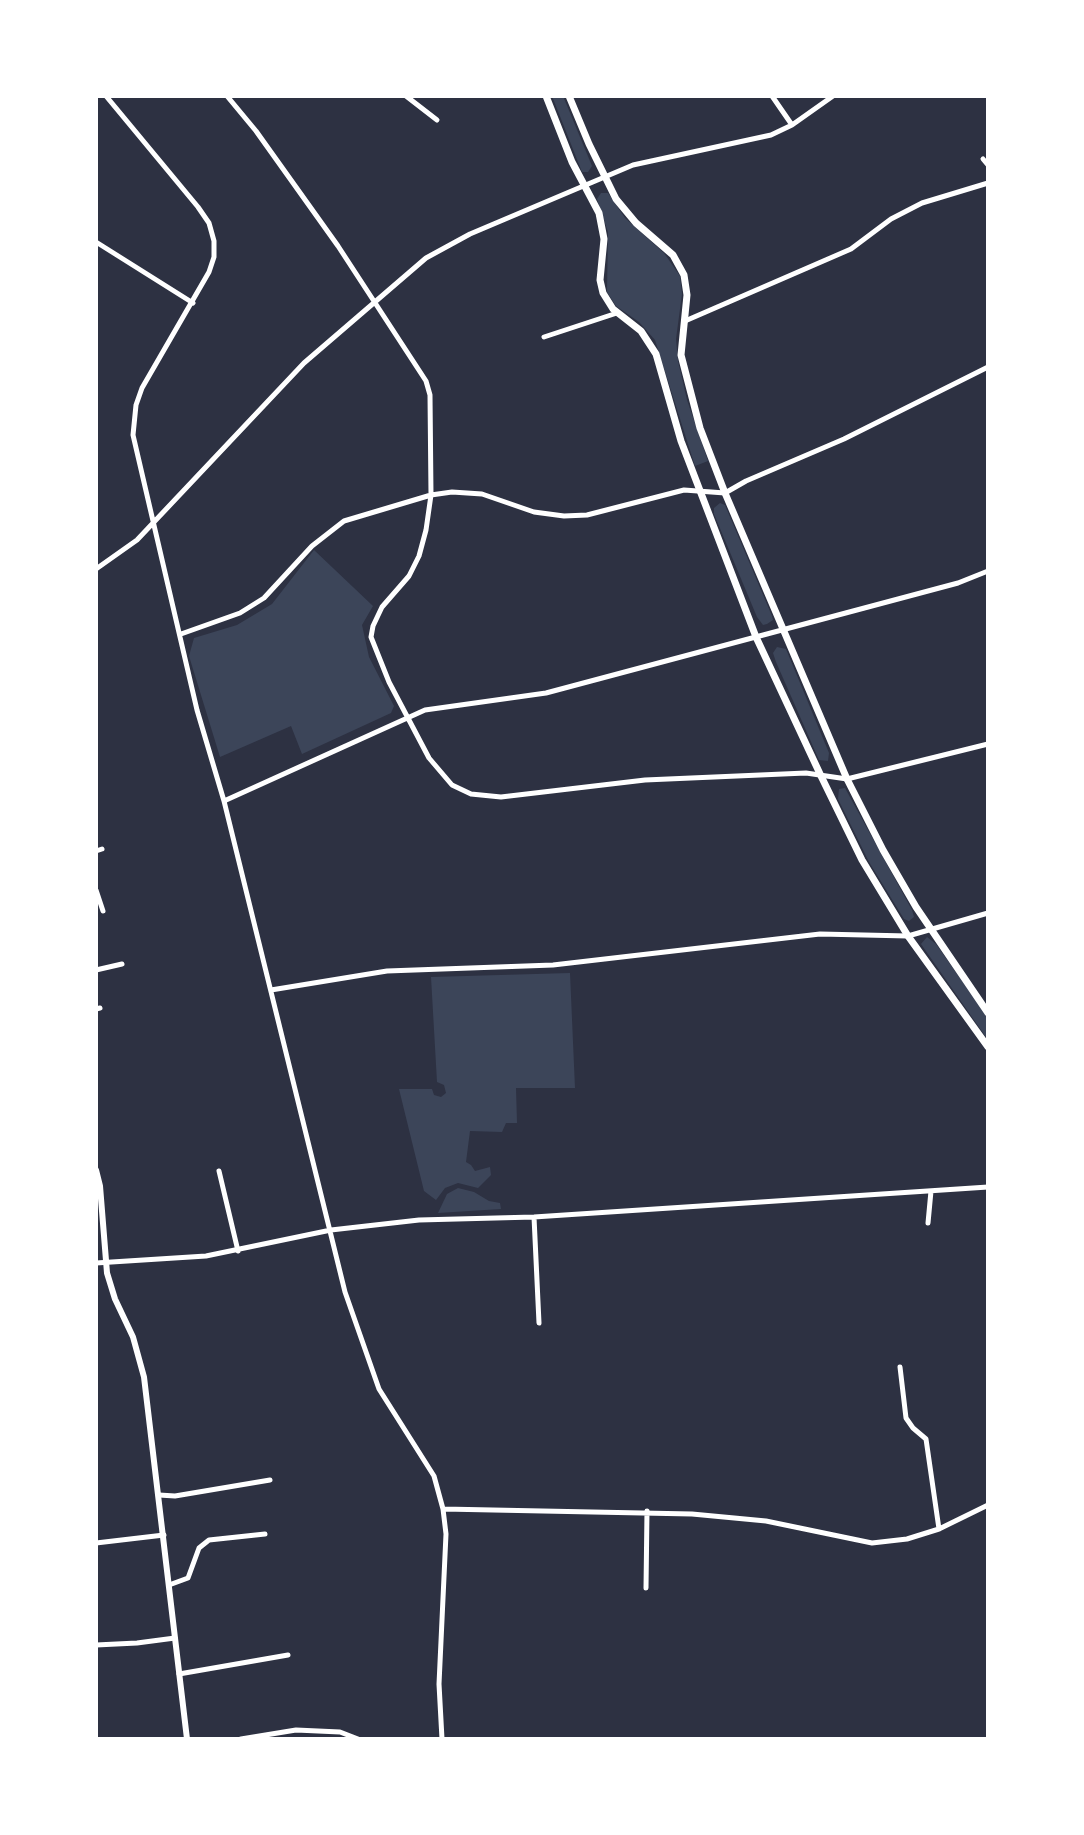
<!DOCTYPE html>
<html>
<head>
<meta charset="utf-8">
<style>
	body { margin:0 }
	#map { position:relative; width:1084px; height:1835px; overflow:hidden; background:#2d3142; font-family:Mulish,sans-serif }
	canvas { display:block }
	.frame { position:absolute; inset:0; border:98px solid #fff; pointer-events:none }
</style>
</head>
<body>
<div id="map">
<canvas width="1084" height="1835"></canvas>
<div class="frame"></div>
</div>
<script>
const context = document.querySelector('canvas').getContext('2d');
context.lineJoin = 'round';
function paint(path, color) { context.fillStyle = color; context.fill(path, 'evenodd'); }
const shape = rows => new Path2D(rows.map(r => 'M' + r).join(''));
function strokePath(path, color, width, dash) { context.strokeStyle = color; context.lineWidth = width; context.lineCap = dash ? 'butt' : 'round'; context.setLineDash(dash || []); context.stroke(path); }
paint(shape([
	[552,96,563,96,592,166,588,172,582,172],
	[601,193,608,193,625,218,664,253,680,276,682,294,676,339,678,361,687,400,708,461,695,466,655,340,639,322,616,306,607,292,608,232,597,199],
	[720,503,725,505,772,616,773,620,767,624,763,625,757,617,714,514,714,508],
	[314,550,373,606,362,625,369,657,394,706,391,713,302,754,291,726,220,757,189,656,194,638,237,625,272,604],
	[777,647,786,649,829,753,828,761,819,760,776,662,773,653],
	[845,788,912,910,914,917,909,921,904,919,869,862,838,799,839,789],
	[927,937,936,944,988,1018,988,1040,921,944],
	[570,973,575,1088,516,1088,517,1123,506,1123,502,1132,470,1131,466,1162,471,1165,475,1171,490,1167,491,1175,478,1188,458,1183,445,1188,436,1200,424,1191,399,1089,432,1089,434,1095,441,1097,446,1093,444,1085,437,1082,431,977],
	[458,1188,474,1192,489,1201,500,1203,501,1209,438,1213,447,1194]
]), '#3c4559');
strokePath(shape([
	[106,96,198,207,209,223,214,241,214,257,209,272,142,388,136,405,133,435,197,710,224,801,345,1292,379,1389,434,1476,443,1509,446,1534,439,1684,442,1739],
	[227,96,256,131,338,246,426,381,430,395,431,495,426,530,419,556,409,576,382,607,373,626,371,637,389,682,429,758,452,785,471,794,501,797,645,780,806,773,847,779,988,744],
	[406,96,437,120],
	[772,96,792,125],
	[983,159,988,165],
	[96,242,193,303],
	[685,321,851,249,891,219,922,203,988,183],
	[544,337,617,313],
	[96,569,137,540,304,363,426,258,470,234,633,165,771,135,792,125,833,96],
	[181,634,240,613,264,598,312,546,344,521,431,495,452,492,482,494,534,512,564,516,587,515,684,490,725,493,746,481,844,439,988,367],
	[224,801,425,710,546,693,958,583,988,571],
	[96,851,102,849],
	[96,890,103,911],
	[96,970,122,964],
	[271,990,387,971,553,965,820,934,908,936,988,913],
	[96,1009,100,1008],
	[219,1171,238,1251],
	[534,1217,539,1323],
	[928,1223,931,1191],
	[96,1263,206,1256,331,1230,419,1220,534,1217,988,1187],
	[900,1367,906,1418,913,1428,926,1439,939,1529],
	[159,1495,175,1496,270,1480],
	[443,1509,692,1514,766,1521,872,1543,907,1539,939,1529,988,1505],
	[96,1543,164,1535],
	[169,1585,188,1578,199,1548,209,1540,265,1534],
	[646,1588,647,1511],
	[96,1645,137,1643,175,1638],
	[179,1674,288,1655],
	[241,1739,296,1730,340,1732,358,1739]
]), '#fff', 5);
strokePath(shape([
	[96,1170,100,1186,107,1273,115,1299,133,1337,144,1377,187,1739]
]), '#fff', 6);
strokePath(shape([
	[546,96,572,162,599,213,604,239,600,280,603,293,613,309,641,331,656,354,681,441,756,637,821,776,862,860,908,936,988,1047],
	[569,96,589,144,616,199,636,223,673,255,684,275,687,295,681,355,700,428,725,493,847,779,883,850,916,907,988,1013]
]), '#fff', 7);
</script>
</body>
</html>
